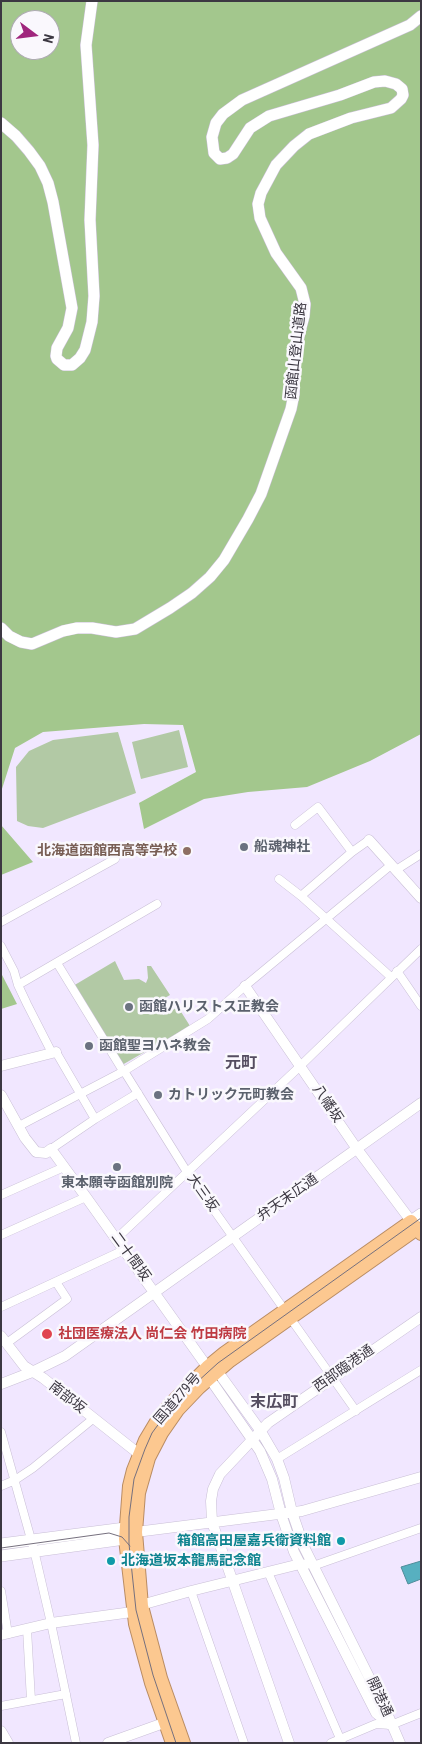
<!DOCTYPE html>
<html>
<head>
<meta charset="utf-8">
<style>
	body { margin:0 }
	#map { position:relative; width:422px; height:1744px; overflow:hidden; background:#f1e7ff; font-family:"Roboto Condensed",sans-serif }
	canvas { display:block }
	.frame { position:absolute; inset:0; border:2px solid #3c3842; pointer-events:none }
	.north { position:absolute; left:10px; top:10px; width:50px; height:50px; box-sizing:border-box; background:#faf8fd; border:1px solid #aeabb2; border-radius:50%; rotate:105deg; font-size:14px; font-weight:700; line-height:20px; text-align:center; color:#3c3842 }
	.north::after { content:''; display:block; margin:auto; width:18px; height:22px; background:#a0267d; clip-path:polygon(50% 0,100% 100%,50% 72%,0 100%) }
</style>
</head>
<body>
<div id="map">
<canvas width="422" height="1744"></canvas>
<div class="frame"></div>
<div class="north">N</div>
</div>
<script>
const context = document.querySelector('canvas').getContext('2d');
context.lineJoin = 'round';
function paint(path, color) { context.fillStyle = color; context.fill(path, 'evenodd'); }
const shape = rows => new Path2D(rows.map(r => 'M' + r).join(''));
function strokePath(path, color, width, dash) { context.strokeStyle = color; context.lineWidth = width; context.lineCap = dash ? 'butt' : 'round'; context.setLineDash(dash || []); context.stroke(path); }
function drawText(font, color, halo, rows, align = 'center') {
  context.font = font + ' "Roboto Condensed","Noto Sans JP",sans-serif'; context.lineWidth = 5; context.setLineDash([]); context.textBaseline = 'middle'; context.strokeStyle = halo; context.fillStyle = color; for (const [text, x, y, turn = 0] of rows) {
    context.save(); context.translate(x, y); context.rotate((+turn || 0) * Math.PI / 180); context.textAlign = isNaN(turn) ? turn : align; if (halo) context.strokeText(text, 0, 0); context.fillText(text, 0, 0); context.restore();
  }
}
paint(shape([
	[179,730,188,767,141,779,132,742],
	[118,732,136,793,43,828,28,826,17,821,16,767,29,751,53,740],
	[115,961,124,980,139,979,146,983,148,978,147,966,151,966,170,995,158,1002,158,1008,163,1015,178,1007,190,1026,122,1065,73,986]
]), '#b2c9a5');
paint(shape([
	[1,1,421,1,421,734,370,761,307,787,248,792,204,799,144,829,139,803,196,772,183,725,144,724,43,732,15,748,1,792],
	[20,20,50,20,50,50,20,50],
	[1,825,33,862,1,875],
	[1,973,17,1004,1,1009]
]), '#a3c78d');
const water = shape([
	[421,1561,421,1579,408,1584,401,1567,421,1561]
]);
paint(water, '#57b0c0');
strokePath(water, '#4f8c9a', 1);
const minor = shape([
	[295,825,318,807,352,852],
	[396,870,421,854],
	[279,879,301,896,391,977],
	[301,896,352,852,369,840],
	[1,922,115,859],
	[1,946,14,971,18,985,27,1004,52,1053],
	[57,963,123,1071],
	[397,971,421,1006],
	[18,985,157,904],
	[56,1052,95,1119],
	[124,1071,187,1172,356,1411],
	[19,1126,124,1071,208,1019,245,986,391,865],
	[51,1149,95,1119,138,1093],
	[1,1195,64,1167],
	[1,1235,86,1197],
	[116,1239,295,1071,421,949],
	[1,1307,124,1250],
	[7,1343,67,1299,56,1282],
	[1,1432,34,1550,51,1623,76,1743],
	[277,1459,421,1370],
	[1,1486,15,1480,33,1468,94,1418],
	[313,1566,421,1528],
	[268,1572,342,1743],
	[1,1591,8,1634],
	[191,1591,244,1743],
	[27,1629,31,1700],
	[1,1706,66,1694],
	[331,1743,376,1724,391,1725,421,1713]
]);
const tertiary = shape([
	[369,840,421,898],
	[245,986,357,1149,411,1221],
	[1,1066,56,1052],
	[1,1095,25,1138,36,1152,46,1153,51,1149,86,1197,203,1361,207,1367,210,1379,260,1451,272,1479,281,1514,294,1552,376,1713,391,1725],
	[1,1336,24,1366,43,1378,139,1454],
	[212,1369,218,1372,260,1430,277,1459,284,1478,292,1512,304,1547,386,1711,400,1743],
	[1,1384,32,1372,65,1356,421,1103],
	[136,1532,302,1511,421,1477],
	[1,1635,51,1623,132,1612,148,1603,191,1591,300,1564,305,1565],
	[1,1731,8,1743],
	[108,1743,172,1720],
	[289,1743,212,1522,211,1501,213,1489,220,1474,268,1423,421,1317]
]);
const secondary = shape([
	[1,123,16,136,29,151,40,166,48,183,53,202,72,308,68,328,57,348,56,356,57,359,64,365,72,365,80,358,85,350,92,322,94,296,90,220,93,145,86,45,92,1],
	[1,628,9,636,21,642,32,644,63,631,77,628,92,628,116,632,135,629,170,608,192,593,210,577,224,560,248,519,261,494,291,409,294,394,294,354,304,316,305,304,301,288,276,253,260,218,258,204,261,193,276,165,294,146,309,134,351,118,391,108,401,99,403,95,402,89,396,84,385,81,374,82,340,95,269,116,250,128,233,154,227,158,220,159,214,153,212,137,216,123,223,114,242,100,410,25,421,16],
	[411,1221,421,1214],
	[1,1544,125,1528,134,1531],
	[1,1556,125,1539,132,1534]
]);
const trunk = shape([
	[172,1743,151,1683,135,1624,125,1539,129,1486,133,1470,145,1440,157,1420,170,1404,207,1367,224,1353,411,1221,421,1234],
	[184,1743,161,1678,142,1606,136,1532,139,1493,149,1458,162,1433,178,1410,199,1388,230,1361,417,1229]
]);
strokePath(minor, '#c9bfd6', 9);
strokePath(tertiary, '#c9bfd6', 11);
strokePath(secondary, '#c9bfd6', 12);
strokePath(trunk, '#b98c63', 14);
strokePath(minor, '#fff', 8);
strokePath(tertiary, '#fff', 10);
strokePath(secondary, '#fff', 11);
strokePath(trunk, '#fcc890', 12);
strokePath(shape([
	[1,1548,109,1533,122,1537,130,1546],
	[176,1743,153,1675,136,1610,129,1544,129,1517,134,1479,145,1449,152,1433,174,1403,218,1363,421,1218]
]), '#76707e', 1);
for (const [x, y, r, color] of [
	[244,847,5,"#6b7280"],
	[187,851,5,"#8d6e63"],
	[129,1007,5,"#6b7280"],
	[89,1046,5,"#6b7280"],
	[158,1095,5,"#6b7280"],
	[117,1167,5,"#6b7280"],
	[47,1334,6,"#e0444e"],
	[341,1541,5,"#0f9aa8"],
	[111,1561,5,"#0f9aa8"]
]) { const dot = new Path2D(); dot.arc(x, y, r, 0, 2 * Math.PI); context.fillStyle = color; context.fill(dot); strokePath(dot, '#faf8fd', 2); }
drawText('14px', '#3c3842', '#faf8fd', [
	["函館山登山道路",297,351,-84],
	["八幡坂",327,1104,56],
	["大三坂",202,1193,55],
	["弁天末広通",288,1198,-35],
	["二十間坂",130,1257,54],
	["西部臨港通",344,1369,-35],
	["南部坂",67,1398,38],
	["国道279号",178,1399,-49],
	["開港通",379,1697,65]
]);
drawText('bold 14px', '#5b616d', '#faf8fd', [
	["船魂神社",254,847],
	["函館ハリストス正教会",139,1007],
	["函館聖ヨハネ教会",99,1046],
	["カトリック元町教会",168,1095],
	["東本願寺函館別院",117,1183,"center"]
], 'left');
drawText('bold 14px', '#785e54', '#faf8fd', [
	["北海道函館西高等学校",177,851]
], 'right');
drawText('bold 14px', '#be3a42', '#faf8fd', [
	["社団医療法人 尚仁会 竹田病院",58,1334]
], 'left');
drawText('bold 14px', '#0d838f', '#faf8fd', [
	["箱館高田屋嘉兵衛資料館",331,1541],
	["北海道坂本龍馬記念館",121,1561,"left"]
], 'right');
drawText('bold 16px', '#554d60', '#faf8fd', [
	["元町",241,1064],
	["末広町",274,1403]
]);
</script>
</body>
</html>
